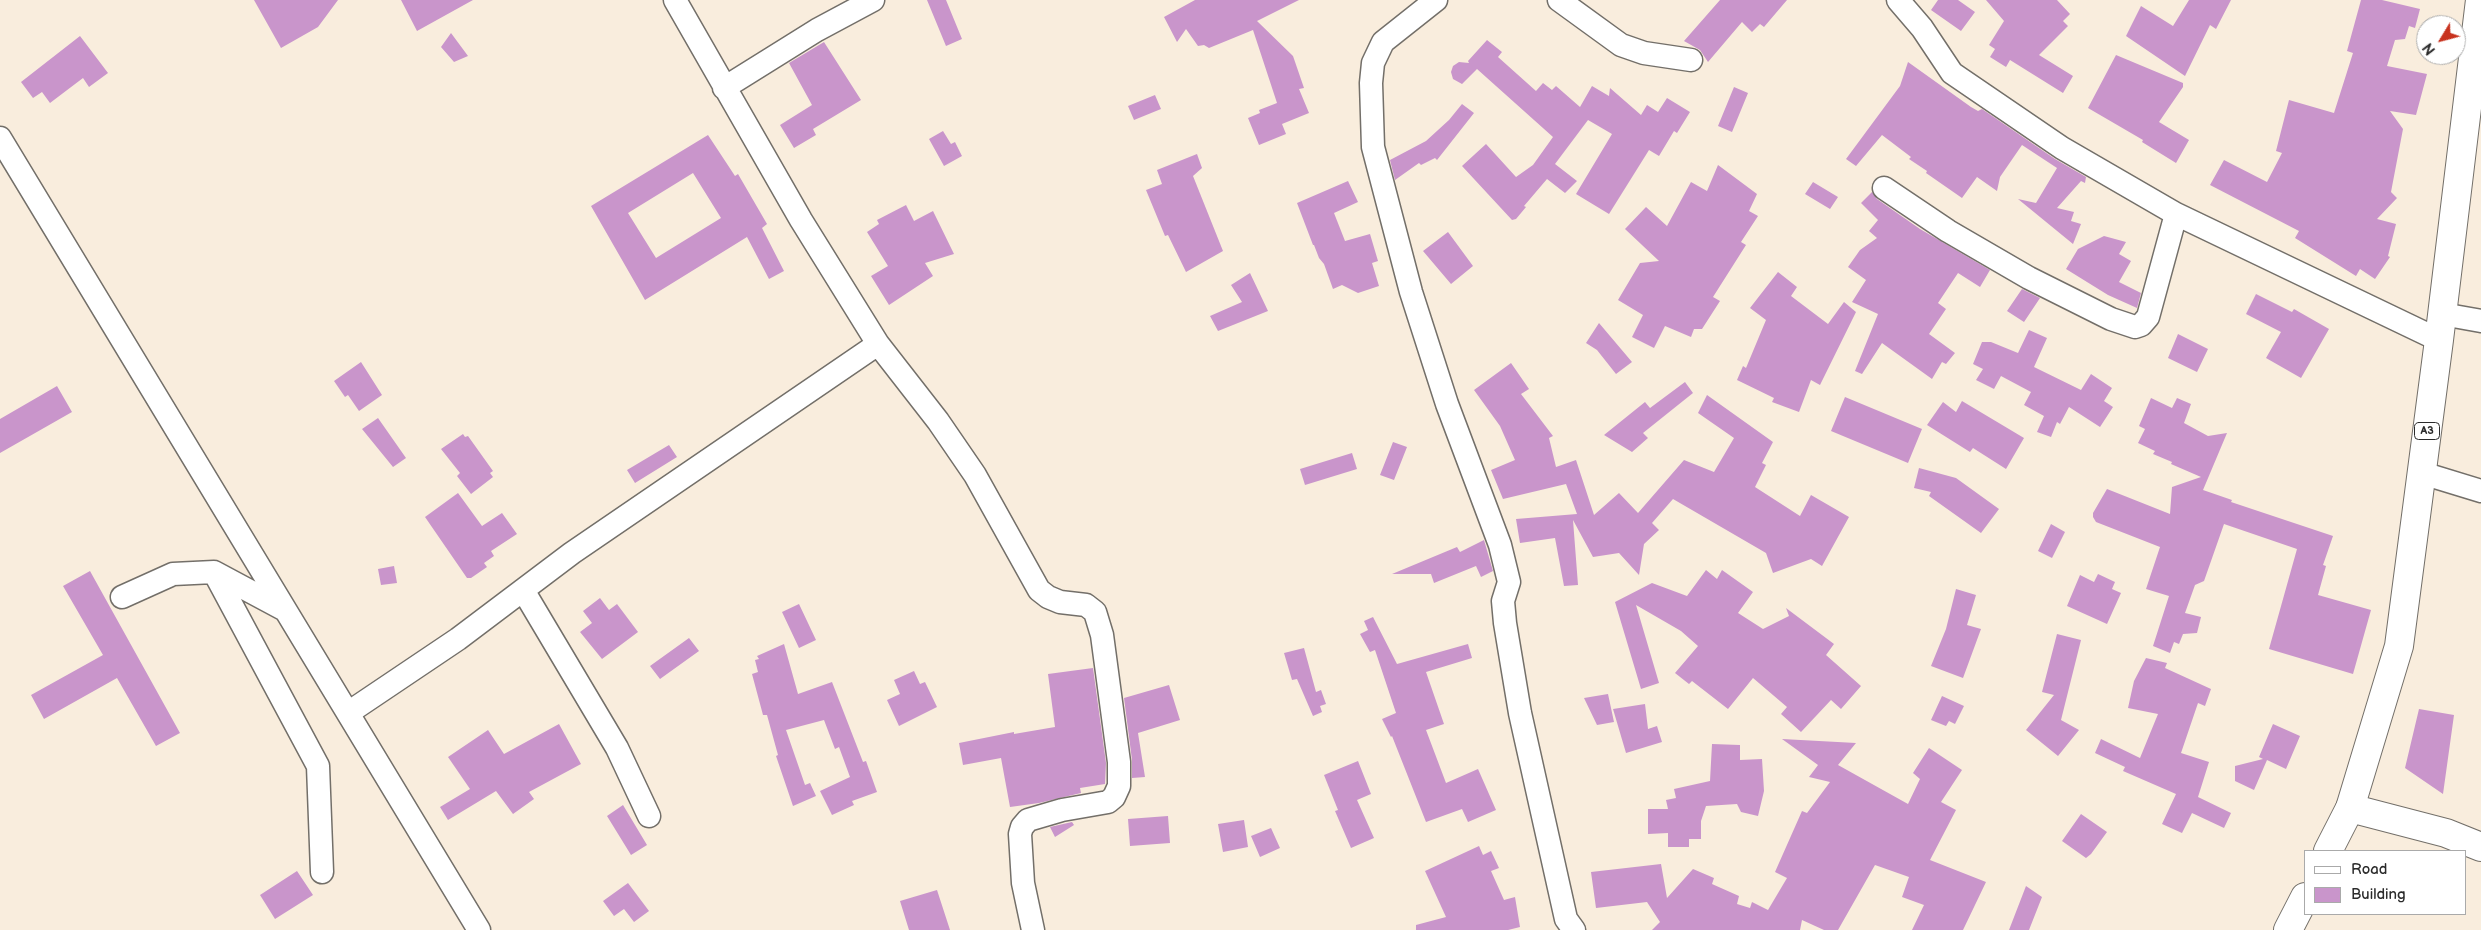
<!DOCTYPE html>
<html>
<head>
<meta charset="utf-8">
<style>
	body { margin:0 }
	#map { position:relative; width:2481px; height:930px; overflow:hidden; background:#f9eddd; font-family:"Balsamiq Sans",sans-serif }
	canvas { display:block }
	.legend { position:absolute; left:2304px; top:850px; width:162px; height:65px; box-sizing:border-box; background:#fff; border:1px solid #aaa; margin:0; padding:6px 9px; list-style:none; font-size:15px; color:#2b2b2b }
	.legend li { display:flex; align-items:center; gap:10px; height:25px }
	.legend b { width:25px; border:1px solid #aaa }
	.north { position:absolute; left:2416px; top:15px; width:50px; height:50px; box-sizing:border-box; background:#fff; border:1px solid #aaa; border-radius:50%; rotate:233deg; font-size:14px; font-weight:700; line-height:20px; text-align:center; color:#2b2b2b }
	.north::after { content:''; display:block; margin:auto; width:18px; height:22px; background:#c8321e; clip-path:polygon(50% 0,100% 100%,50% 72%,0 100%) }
</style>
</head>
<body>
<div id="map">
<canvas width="2481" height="930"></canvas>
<ul class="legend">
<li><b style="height:6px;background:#fff"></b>Road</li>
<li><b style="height:14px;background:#c995cb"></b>Building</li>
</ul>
<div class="north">N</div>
</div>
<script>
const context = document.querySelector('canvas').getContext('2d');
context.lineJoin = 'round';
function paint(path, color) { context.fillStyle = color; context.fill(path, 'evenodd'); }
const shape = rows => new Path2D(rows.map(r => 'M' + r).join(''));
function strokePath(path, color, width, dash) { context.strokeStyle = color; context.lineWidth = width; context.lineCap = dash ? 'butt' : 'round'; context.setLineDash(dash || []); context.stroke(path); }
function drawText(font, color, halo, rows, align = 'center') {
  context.font = font + ' "Balsamiq Sans",sans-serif'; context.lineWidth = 4.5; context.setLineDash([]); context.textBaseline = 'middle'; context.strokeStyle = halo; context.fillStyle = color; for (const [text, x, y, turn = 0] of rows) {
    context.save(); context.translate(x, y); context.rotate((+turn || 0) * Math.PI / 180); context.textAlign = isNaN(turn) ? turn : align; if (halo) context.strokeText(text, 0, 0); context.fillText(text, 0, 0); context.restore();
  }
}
paint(shape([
	[254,0,338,0,318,27,281,48],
	[401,0,473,0,417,31],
	[927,0,946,0,962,39,946,46],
	[1195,0,1299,0,1257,21,1293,56,1304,88,1299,89,1309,113,1282,124,1286,134,1259,145,1248,118,1260,113,1259,110,1277,103,1253,30,1209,48,1204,45,1198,46,1186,29,1177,42,1164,17],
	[1720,0,1787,0,1764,27,1760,24,1752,32,1742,22,1708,62,1700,50,1684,41],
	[1938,0,1958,0,1975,12,1961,31,1931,10],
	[1986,0,2057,0,2070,14,2063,21,2068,26,2039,55,2073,76,2063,93,2010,60,2006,67,1990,57,1995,49,1989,45,2004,21],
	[2189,0,2231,0,2216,29,2210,25,2185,76,2126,36,2141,6,2173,26],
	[2361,0,2382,0,2420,9,2415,28,2409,26,2405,39,2395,40,2387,66,2427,74,2416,115,2390,111,2403,129,2391,192,2397,198,2377,219,2396,224,2388,256,2390,257,2375,279,2360,269,2356,276,2295,238,2299,231,2210,185,2224,160,2267,182,2282,153,2276,151,2289,100,2334,113,2353,53,2347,51],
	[451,33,468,56,454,62,441,47],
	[80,36,108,73,89,87,83,78,50,103,42,92,33,98,21,82],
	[1487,40,1502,52,1498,57,1536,91,1543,83,1552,90,1556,86,1580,107,1592,86,1609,96,1610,88,1641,115,1647,105,1658,112,1667,98,1690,112,1677,133,1674,131,1659,156,1649,150,1609,214,1576,194,1612,134,1588,120,1555,164,1577,181,1565,193,1547,179,1524,206,1526,207,1516,219,1512,220,1462,166,1486,144,1516,177,1533,165,1553,137,1477,69,1462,84,1453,79,1451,72,1453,66,1459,62,1469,63,1468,61],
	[824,42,861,100,813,129,816,135,794,148,780,125,812,105,789,63],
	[2116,55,2183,83,2183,87,2159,122,2189,140,2176,163,2142,142,2143,140,2088,108],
	[1908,62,1971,107,1978,111,1982,109,2055,159,2086,177,2085,183,2081,181,2057,208,2074,212,2071,221,2081,224,2073,244,2018,199,2036,203,2057,168,2022,145,2000,177,1997,191,1977,177,1962,198,1926,173,1927,171,1909,159,1911,157,1882,135,1856,166,1846,159,1900,86],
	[1734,87,1748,93,1732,132,1718,126],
	[1155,95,1161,109,1134,120,1128,106],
	[1462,104,1474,113,1437,160,1435,158,1421,165,1419,163,1395,180,1390,160,1426,141,1449,120],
	[943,131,951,144,955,142,962,156,944,166,929,139],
	[708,135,735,176,738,174,767,224,762,228,784,271,769,279,747,237,645,300,591,206],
	[693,173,721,218,656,258,628,213],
	[1197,154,1202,168,1193,176,1223,251,1186,272,1168,235,1165,236,1146,190,1162,184,1157,170],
	[1718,165,1757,194,1749,211,1758,216,1741,242,1746,245,1713,297,1720,301,1702,329,1694,329,1691,337,1665,326,1654,348,1632,337,1643,315,1618,300,1640,263,1659,261,1625,229,1646,207,1667,226,1691,182,1707,191],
	[1348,181,1358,202,1334,213,1345,241,1370,234,1378,261,1372,263,1379,286,1358,293,1342,285,1333,289,1324,264,1319,258,1314,245,1313,245,1297,203],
	[1813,182,1838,197,1830,209,1805,194],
	[1872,192,1877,199,1920,229,1990,270,1980,287,1958,273,1938,303,1946,309,1929,334,1955,353,1946,364,1942,362,1932,379,1882,343,1862,374,1855,371,1878,314,1852,302,1866,280,1848,267,1860,250,1877,238,1869,231,1878,220,1861,203],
	[906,205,914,221,933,211,954,254,925,263,933,276,889,305,871,276,888,266,867,232,879,224,877,220],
	[1448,232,1473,266,1451,284,1423,251],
	[2104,236,2126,242,2119,254,2131,261,2119,282,2141,293,2137,308,2108,295,2066,269,2078,249],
	[1778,272,1797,287,1791,296,1828,324,1844,302,1856,312,1820,385,1811,380,1799,412,1772,402,1774,398,1737,380,1743,366,1746,368,1766,320,1750,308],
	[1250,273,1268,311,1218,331,1210,316,1242,302,1231,285],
	[2022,289,2040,298,2024,322,2007,311],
	[2256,294,2292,312,2294,309,2329,329,2301,378,2266,358,2281,332,2246,314],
	[1599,323,1632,362,1616,374,1597,350,1586,343],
	[2029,330,2047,338,2034,367,2081,390,2091,374,2112,388,2104,401,2113,407,2100,427,2069,407,2060,424,2057,422,2051,437,2037,432,2044,416,2024,405,2031,392,2001,376,1994,389,1976,380,1983,369,1973,364,1982,342,1991,342,2018,353],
	[2178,334,2208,349,2197,372,2168,358],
	[361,362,382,395,359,411,348,395,345,397,334,381],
	[1511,363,1529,389,1521,394,1553,436,1549,438,1556,467,1576,460,1594,515,1619,493,1638,513,1684,460,1714,472,1734,438,1698,413,1707,395,1773,442,1762,463,1766,465,1755,487,1800,516,1811,495,1849,517,1822,566,1811,559,1773,573,1766,553,1673,499,1652,523,1659,530,1644,544,1639,575,1619,553,1593,557,1573,520,1578,585,1564,586,1555,538,1520,543,1516,519,1577,514,1566,484,1503,499,1491,470,1515,460,1500,426,1474,390],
	[1685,382,1693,393,1643,433,1648,438,1632,452,1604,435,1645,402,1650,408],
	[57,386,72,412,0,453,0,419],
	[1845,397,1922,429,1908,463,1831,431],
	[2151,398,2172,408,2177,398,2191,404,2184,423,2208,436,2227,433,2203,490,2232,500,2231,502,2333,536,2323,565,2326,566,2318,595,2371,610,2353,674,2269,649,2297,549,2224,524,2204,581,2195,585,2185,613,2201,617,2197,633,2183,634,2179,644,2174,642,2170,653,2153,646,2169,596,2146,589,2160,547,2096,522,2093,517,2093,513,2107,489,2170,514,2172,487,2201,477,2171,464,2172,462,2153,454,2155,451,2138,443,2145,429,2139,426],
	[1962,401,2024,438,2006,469,1973,448,1970,452,1927,425,1943,402,1956,412],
	[378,418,406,458,393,467,362,429],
	[463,434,465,437,468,436,493,471,490,473,493,477,471,494,457,476,460,473,441,449],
	[1393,442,1407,447,1394,480,1380,475],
	[669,445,677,457,635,483,627,470],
	[1352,453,1357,469,1305,485,1300,469],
	[1919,468,1956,478,1999,509,1981,533,1929,496,1931,492,1914,488],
	[458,493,482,526,502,513,517,534,491,551,494,556,484,563,487,567,471,578,467,578,425,517],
	[2051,524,2065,532,2052,558,2038,551],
	[1484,540,1493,571,1481,577,1476,566,1434,583,1431,574,1392,574,1457,547,1460,552],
	[394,566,397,583,381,585,378,569],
	[1706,570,1717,579,1722,570,1753,592,1738,613,1763,629,1789,616,1786,608,1834,644,1826,655,1861,686,1841,709,1831,700,1801,732,1781,714,1787,707,1753,678,1728,709,1692,681,1689,684,1675,673,1698,646,1681,631,1636,605,1659,683,1641,689,1615,602,1652,583,1687,596],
	[90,571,180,733,156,746,117,678,44,719,31,695,103,655,63,586],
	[2098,574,2115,582,2112,589,2121,593,2107,624,2067,606,2080,575,2094,582],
	[1956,589,1976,595,1967,625,1981,629,1963,678,1931,666,1946,629],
	[600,598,609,610,617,604,638,632,602,659,580,632,592,623,583,611],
	[799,604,816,640,799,648,782,612],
	[1373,617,1397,664,1468,644,1472,658,1426,672,1444,724,1426,730,1446,783,1478,769,1496,810,1468,822,1462,809,1426,822,1392,736,1391,737,1382,719,1396,713,1375,650,1370,652,1360,634,1368,630,1364,621],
	[2057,634,2081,640,2061,720,2079,730,2058,756,2026,730,2054,695,2042,692],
	[689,638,699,651,660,679,650,666],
	[784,644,798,694,832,682,863,762,866,761,877,792,852,801,854,805,832,815,820,791,850,777,839,747,835,749,824,720,786,730,805,785,810,783,816,796,793,806,776,756,778,755,767,715,763,715,752,674,758,672,755,660,759,659,757,656],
	[1304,648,1316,692,1321,690,1326,704,1320,706,1322,712,1313,716,1297,679,1292,680,1284,653],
	[2146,658,2167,663,2165,668,2211,689,2205,706,2198,703,2181,753,2209,762,2198,797,2231,813,2224,828,2192,813,2182,833,2162,824,2176,794,2123,771,2125,767,2095,753,2101,739,2140,758,2158,714,2128,708,2134,681],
	[1093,668,1106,763,1105,784,1080,788,1081,793,1039,803,1010,807,1001,758,963,765,959,743,1014,732,1014,734,1055,727,1048,674],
	[914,671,920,684,925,682,937,707,899,726,887,700,900,694,894,680],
	[1169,685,1180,720,1138,733,1145,777,1132,778,1132,760,1124,698],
	[1608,694,1614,722,1597,725,1584,698],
	[1942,696,1964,706,1955,724,1949,721,1946,726,1931,720],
	[1645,704,1648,729,1657,726,1662,742,1626,753,1613,709],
	[2419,709,2454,715,2443,794,2405,768],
	[559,724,581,764,529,792,534,799,513,814,496,791,448,820,440,807,470,789,448,757,488,730,504,754],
	[2273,724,2300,736,2286,769,2267,760,2254,790,2235,781,2235,766,2263,759,2259,757],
	[1782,739,1856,743,1838,765,1908,804,1920,779,1913,773,1929,748,1962,770,1941,802,1956,810,1930,860,1986,882,1963,930,1912,930,1924,905,1902,897,1909,877,1875,865,1838,930,1824,930,1802,920,1800,930,1652,930,1660,922,1647,902,1596,908,1591,872,1661,864,1667,898,1693,869,1714,878,1712,884,1739,896,1737,904,1750,908,1752,902,1768,910,1787,878,1775,872,1802,811,1807,813,1830,782,1809,777,1818,765],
	[1712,744,1740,745,1740,760,1762,759,1764,791,1758,816,1741,812,1737,804,1706,806,1701,821,1701,839,1689,839,1689,847,1668,847,1668,833,1648,834,1648,809,1668,809,1666,800,1676,798,1674,789,1710,781],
	[1358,761,1371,794,1357,800,1374,838,1351,848,1335,811,1338,810,1324,775],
	[623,805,647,845,631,855,607,816],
	[2081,814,2107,832,2091,854,2086,858,2062,841],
	[1168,816,1170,843,1130,846,1128,819],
	[1244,820,1248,847,1223,852,1218,824],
	[1072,822,1074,825,1055,837,1050,827],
	[1271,828,1280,848,1260,857,1251,836],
	[1479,846,1483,855,1491,851,1499,868,1491,871,1504,900,1515,897,1520,927,1508,930,1416,930,1416,925,1446,917,1425,871],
	[297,871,313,895,275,919,260,895],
	[628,883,649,911,634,922,624,909,614,916,603,901],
	[2026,886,2042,897,2029,930,2009,930],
	[937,890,950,930,909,930,900,901]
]), '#c995cb');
const street = shape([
	[1436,0,1383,42,1373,63,1371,83,1373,147,1411,292,1447,404,1500,545,1509,582,1503,601,1505,623,1520,713,1566,919,1574,930],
	[1559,0,1621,45,1644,53,1691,60],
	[1898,0,1922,28,1952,73,2062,148,2176,214,2439,340],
	[724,88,817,30,873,0],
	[0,138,479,930],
	[1884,188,1948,231,2029,278,2111,319,2135,327,2141,325,2148,317,2176,214],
	[2442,314,2481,321],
	[878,344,938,421,975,475,1039,590,1048,597,1060,602,1086,605,1095,612,1102,635,1119,762,1119,786,1114,797,1108,802,1062,810,1028,820,1022,827,1020,834,1023,883,1033,930],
	[2422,473,2481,491],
	[214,572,318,766,322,872],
	[523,590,617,748,649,816],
	[122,597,173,574,214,572,285,610],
	[348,713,458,639,572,553,878,344,801,220,675,0]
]);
const secondary = shape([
	[2350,808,2446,833,2481,847]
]);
const highway = shape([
	[2328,851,2350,808,2399,646,2439,340,2480,0],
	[2288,930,2305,897]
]);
strokePath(street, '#736f69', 25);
strokePath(secondary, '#736f69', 30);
strokePath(highway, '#736f69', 30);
strokePath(street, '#fff', 22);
strokePath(secondary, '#fff', 28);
strokePath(highway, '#fff', 28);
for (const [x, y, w] of [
	[2427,431,25]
]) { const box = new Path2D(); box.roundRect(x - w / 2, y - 8.5, w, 17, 4); context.fillStyle = '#fff'; context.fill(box); strokePath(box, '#2b2b2b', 1); }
drawText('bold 11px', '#2b2b2b', null, [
	["A3",2427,431]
]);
</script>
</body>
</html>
